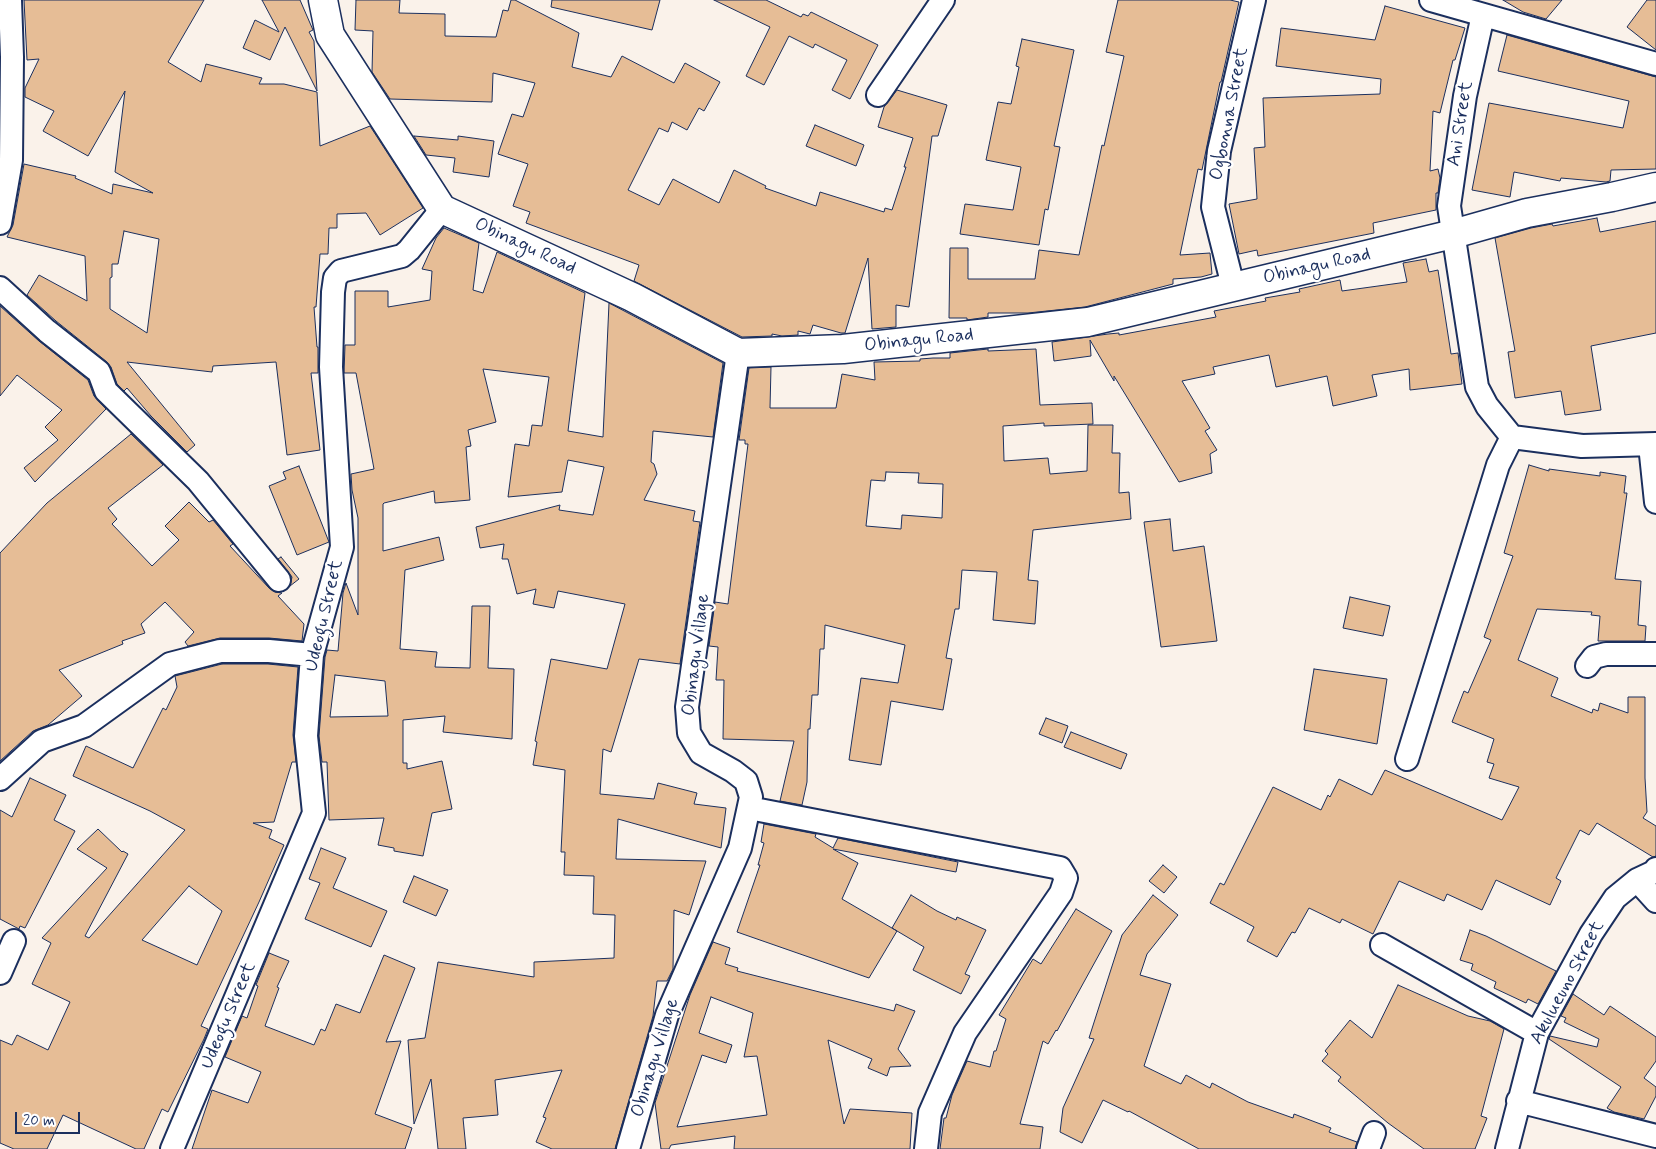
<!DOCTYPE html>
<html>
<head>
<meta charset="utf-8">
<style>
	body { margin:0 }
	#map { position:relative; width:1656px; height:1149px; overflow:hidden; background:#faf2ea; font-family:Mynerve,sans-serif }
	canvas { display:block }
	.scale { position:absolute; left:15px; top:1112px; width:65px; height:22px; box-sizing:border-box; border:2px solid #1b2f5e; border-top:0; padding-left:6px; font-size:15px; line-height:18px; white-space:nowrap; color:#1b2f5e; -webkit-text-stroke:4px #fff; paint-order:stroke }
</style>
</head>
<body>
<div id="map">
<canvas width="1656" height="1149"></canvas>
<div class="scale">20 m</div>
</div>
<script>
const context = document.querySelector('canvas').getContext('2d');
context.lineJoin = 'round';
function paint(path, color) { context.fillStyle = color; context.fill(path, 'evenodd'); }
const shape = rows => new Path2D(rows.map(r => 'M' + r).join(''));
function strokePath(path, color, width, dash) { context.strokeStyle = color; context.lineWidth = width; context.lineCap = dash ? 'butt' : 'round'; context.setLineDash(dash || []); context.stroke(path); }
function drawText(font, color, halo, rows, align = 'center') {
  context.font = font + ' Mynerve,sans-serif'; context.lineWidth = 4.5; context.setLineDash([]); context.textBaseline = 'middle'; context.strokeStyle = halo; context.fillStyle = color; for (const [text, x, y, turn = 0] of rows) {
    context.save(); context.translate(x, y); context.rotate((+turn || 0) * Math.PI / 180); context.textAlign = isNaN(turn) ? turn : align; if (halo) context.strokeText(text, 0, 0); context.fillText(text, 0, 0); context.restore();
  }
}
const building = shape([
	[24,0,204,0,168,62,201,82,206,64,262,78,259,84,284,84,317,92,320,146,370,126,423,208,380,235,366,213,337,214,337,228,329,228,328,254,320,254,316,307,314,307,317,347,318,347,318,373,311,373,320,450,287,455,276,362,213,366,212,372,127,362,195,445,187,452,151,416,127,388,124,391,117,384,111,367,107,362,56,321,27,295,39,275,87,301,85,256,7,237,13,225,24,164,76,176,75,178,112,194,113,184,153,193,115,172,125,91,88,156,43,131,54,111,25,97,25,88,39,59,27,60,24,0],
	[124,231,159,239,147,333,110,309,110,278,112,277,112,264,118,264,124,231],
	[262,0,300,0,313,30,309,32,314,41,317,91,285,27,270,60,243,48,255,20,279,32,262,0],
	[356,0,400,0,399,13,445,14,445,36,496,37,503,10,508,11,511,0,515,0,579,33,572,67,611,77,622,56,674,83,685,63,720,82,704,111,699,108,687,130,672,122,668,132,659,128,628,190,659,205,673,179,719,203,734,170,766,186,765,188,816,206,820,192,884,212,885,208,892,210,906,167,904,167,913,138,878,127,884,107,897,90,947,105,938,136,932,136,909,307,896,305,896,327,872,329,868,258,845,333,841,333,813,325,810,334,798,331,798,335,782,336,772,334,772,336,742,337,634,281,639,265,526,223,530,212,513,206,528,164,498,154,512,114,523,117,535,83,493,73,492,102,390,99,372,72,373,31,355,30,356,0],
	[552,0,660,0,652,30,551,7,552,0],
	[714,0,766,0,801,17,803,14,808,16,811,12,878,45,850,99,832,90,847,60,815,44,813,48,789,36,764,85,746,76,770,27,714,0],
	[1118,0,1230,0,1239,2,1221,82,1220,82,1202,170,1198,169,1180,255,1210,253,1212,274,1201,277,1173,279,1173,284,1085,307,1028,313,988,313,988,317,967,320,967,318,949,318,950,248,968,248,968,279,1035,279,1039,250,1079,255,1102,145,1104,146,1124,56,1106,52,1118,0],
	[1503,0,1562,0,1546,19,1523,12,1503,0],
	[1647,0,1656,0,1656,50,1627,27,1647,0],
	[1385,6,1465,28,1455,60,1453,60,1440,113,1433,111,1430,171,1438,169,1440,178,1438,193,1436,193,1436,210,1373,223,1374,233,1258,256,1257,250,1239,254,1229,204,1257,199,1254,148,1265,147,1263,98,1380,94,1381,79,1276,66,1281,28,1375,40,1385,6],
	[1507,35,1656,77,1656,169,1611,170,1610,181,1606,182,1561,178,1560,181,1514,172,1510,197,1472,190,1489,103,1623,128,1629,101,1498,71,1507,35],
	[1022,39,1074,50,1054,146,1060,147,1048,210,1045,209,1039,245,960,234,965,204,1013,210,1021,167,986,160,998,102,1011,104,1019,67,1016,66,1022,39],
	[815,125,864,145,856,166,806,146,815,125],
	[414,136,458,140,458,136,494,141,489,177,453,172,455,158,426,155,414,136],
	[1597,218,1600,232,1656,221,1656,333,1591,346,1601,410,1565,415,1561,391,1515,398,1508,352,1515,351,1495,238,1531,228,1552,224,1553,226,1597,218],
	[444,228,479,243,473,290,483,293,497,252,585,293,568,431,603,437,609,303,723,363,713,437,653,431,651,462,654,464,657,474,644,500,695,511,693,521,700,522,680,664,639,659,611,752,603,749,600,794,654,799,658,783,697,793,694,804,726,808,721,848,618,819,616,859,706,861,689,915,674,910,673,969,667,981,657,981,653,1016,615,1149,552,1149,536,1142,546,1118,543,1117,562,1070,495,1080,498,1115,463,1118,466,1149,438,1149,431,1079,414,1124,408,1040,425,1038,438,962,534,977,534,962,614,958,615,915,593,914,594,876,564,875,565,852,561,852,565,770,533,765,537,742,535,741,551,659,607,669,625,604,558,591,554,608,533,604,536,589,517,594,508,559,502,559,504,544,480,548,476,527,560,505,559,510,593,515,604,467,568,460,562,492,508,497,515,444,529,446,532,425,542,426,549,377,483,369,496,422,468,430,471,446,466,447,470,500,435,503,434,491,384,503,383,504,383,551,439,537,444,560,405,570,400,649,437,652,435,667,470,668,472,606,490,606,488,668,514,669,512,739,443,732,445,716,403,720,403,763,407,763,407,769,442,761,452,809,432,813,423,856,394,851,394,848,378,845,384,818,329,820,327,762,322,762,319,736,325,657,327,650,338,651,343,593,346,583,358,615,358,518,352,490,351,474,374,469,356,373,344,373,345,345,355,345,355,291,388,291,388,307,430,300,432,271,422,269,436,238,444,228],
	[335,675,385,681,388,716,330,717,335,675],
	[1426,259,1429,272,1438,270,1451,354,1458,353,1462,384,1410,390,1409,369,1372,375,1377,396,1333,406,1327,376,1276,387,1269,355,1213,367,1215,374,1182,381,1210,428,1205,431,1217,450,1210,454,1212,473,1179,482,1114,376,1114,381,1090,340,1091,356,1054,361,1052,342,1108,334,1119,333,1119,335,1216,317,1214,311,1266,301,1265,298,1300,292,1299,289,1340,280,1342,291,1407,282,1403,263,1426,259],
	[0,306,39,341,88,380,94,396,106,409,35,482,24,468,58,440,45,427,62,410,17,375,0,396,0,306],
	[988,349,988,351,1036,349,1040,405,1092,403,1093,424,1044,426,1044,423,1003,426,1004,461,1048,458,1050,474,1087,471,1088,425,1113,425,1112,453,1120,453,1119,493,1129,492,1131,519,1033,530,1028,580,1038,581,1035,624,993,620,997,572,962,570,959,609,955,609,946,658,952,659,943,710,891,701,881,765,849,760,861,678,898,683,905,645,825,625,824,649,820,649,818,695,812,695,810,729,808,729,807,782,802,805,780,801,794,741,723,739,724,680,716,680,718,647,709,646,715,602,728,604,748,444,745,444,745,440,739,440,749,368,771,367,770,408,836,408,842,374,875,380,874,362,920,361,920,359,933,358,950,358,950,353,988,349],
	[886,472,919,473,918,483,943,484,942,518,902,515,901,529,866,526,871,480,885,481,886,472],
	[131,434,163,465,108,508,117,519,112,524,152,566,179,540,165,526,189,502,209,522,213,520,233,544,230,546,269,588,275,592,282,593,278,596,304,624,302,641,269,638,220,638,188,646,185,642,194,632,165,602,141,624,145,633,122,641,123,644,59,670,82,696,48,725,33,731,0,761,0,553,47,503,131,434],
	[1529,465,1549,471,1549,469,1600,476,1600,472,1626,476,1624,493,1627,493,1615,579,1641,581,1638,625,1646,626,1645,641,1598,641,1600,616,1591,615,1592,612,1537,609,1518,660,1558,678,1551,696,1592,713,1593,709,1598,711,1600,703,1628,713,1628,697,1645,697,1645,778,1647,812,1643,818,1656,826,1656,856,1653,857,1597,823,1589,835,1580,830,1556,878,1561,881,1550,905,1496,880,1482,910,1447,894,1444,901,1399,881,1373,934,1342,919,1340,923,1309,908,1295,933,1292,932,1277,957,1247,941,1254,927,1210,903,1220,883,1224,885,1273,787,1321,810,1328,795,1330,797,1339,779,1372,795,1385,770,1502,820,1519,787,1489,778,1494,764,1487,762,1494,739,1452,722,1464,691,1468,693,1491,640,1484,637,1513,556,1504,553,1529,465],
	[299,466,329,542,297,555,269,486,286,479,283,472,299,466],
	[1170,519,1173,551,1204,546,1217,641,1161,647,1144,522,1170,519],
	[281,557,299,579,290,586,292,577,278,559,281,557],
	[1350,597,1390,606,1383,636,1343,628,1350,597],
	[222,664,268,664,298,667,293,735,296,762,292,762,274,822,253,823,272,830,269,838,284,845,259,902,201,1026,208,1029,204,1039,168,1112,162,1109,144,1149,136,1149,63,1115,47,1149,14,1149,0,1143,0,1040,12,1045,17,1035,48,1050,70,1002,32,984,51,943,42,938,107,868,77,849,98,829,122,852,123,851,128,854,85,936,89,938,185,830,150,811,73,776,86,746,133,768,163,708,166,710,177,687,175,676,222,664],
	[189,886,222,911,197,965,142,940,189,886],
	[1314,669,1387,679,1377,744,1304,730,1314,669],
	[1046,718,1068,726,1062,743,1039,734,1046,718],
	[1071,732,1127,754,1121,769,1064,747,1071,732],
	[30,778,66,795,54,820,75,831,25,928,20,926,19,929,0,919,0,810,12,817,30,778],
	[764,824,816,834,815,837,833,848,838,838,958,862,956,872,833,849,858,863,842,899,897,931,869,978,737,932,760,865,758,865,764,843,761,842,764,824],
	[321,848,346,858,333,888,387,911,371,947,305,919,320,883,309,879,321,848],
	[1163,865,1177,877,1164,893,1149,881,1163,865],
	[414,876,448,890,436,916,403,902,414,876],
	[911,895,937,911,956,920,957,917,986,930,965,974,970,976,961,994,913,970,924,947,892,928,911,895],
	[1153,895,1178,915,1147,954,1140,975,1171,984,1144,1066,1181,1084,1186,1075,1210,1088,1212,1083,1248,1102,1293,1118,1294,1114,1331,1128,1329,1132,1357,1142,1355,1149,1199,1149,1129,1111,1128,1112,1103,1100,1082,1143,1060,1132,1063,1108,1094,1039,1089,1038,1122,935,1153,895],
	[1076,909,1112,931,1057,1031,1056,1030,1048,1044,1043,1041,1020,1124,1043,1127,1040,1149,940,1149,944,1118,946,1118,952,1095,967,1061,990,1067,994,1051,996,1051,1006,1019,999,1015,1033,959,1041,964,1076,909],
	[1470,930,1486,936,1556,971,1538,1004,1528,999,1526,1003,1494,988,1496,982,1471,970,1473,964,1460,960,1470,930],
	[713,942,730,948,725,964,738,968,737,971,894,1011,896,1004,915,1011,898,1049,911,1066,890,1067,887,1076,868,1068,872,1059,828,1040,844,1124,850,1109,912,1113,910,1149,734,1149,735,1136,671,1145,669,1149,661,1149,655,1103,690,995,713,942],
	[711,997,753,1013,744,1057,757,1056,767,1115,677,1127,702,1055,726,1063,732,1045,699,1033,711,997],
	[269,953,289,961,277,987,279,988,265,1026,314,1045,321,1029,325,1031,336,1004,360,1013,384,955,415,968,386,1042,401,1041,375,1114,412,1128,405,1149,192,1149,212,1090,248,1103,261,1072,225,1057,242,1016,247,1018,258,986,256,985,269,953],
	[1398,985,1468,1016,1490,1021,1504,1029,1481,1116,1487,1118,1475,1149,1424,1149,1388,1123,1338,1081,1341,1077,1322,1061,1328,1054,1325,1051,1350,1020,1372,1038,1398,985],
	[1573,994,1604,1015,1610,1006,1656,1037,1656,1061,1644,1078,1656,1087,1656,1096,1644,1119,1614,1112,1607,1108,1621,1087,1549,1039,1550,1036,1597,1047,1599,1039,1564,1022,1566,1018,1561,1016,1573,994]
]);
paint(building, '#e6bd96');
strokePath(building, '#1b2f5e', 1);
const minor = shape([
	[1431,0,1656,64],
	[1483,15,1465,96,1449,206,1477,387,1487,406,1512,437,1582,446,1656,444],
	[878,95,943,0],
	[0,223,11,160,12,57,10,0],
	[1233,286,1213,207,1219,151,1254,0],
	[0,288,47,331,99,372,106,391,198,481,279,580],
	[1650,445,1656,502],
	[1587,666,1594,657,1606,654,1656,654],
	[1407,759,1498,465,1512,437],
	[0,779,42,741,84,726,170,664,220,651,269,651,312,655],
	[749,808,1060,868,1066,878,1061,893,965,1033,930,1113,926,1149],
	[1637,880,1656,901],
	[1382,945,1537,1033],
	[0,973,14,941],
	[1518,1101,1656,1136],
	[172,1149,314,813,306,736,312,655,342,547,331,367,333,292,335,278,341,271,402,256,409,250,442,209],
	[628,1149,667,1015,740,848,751,797,746,781,733,771,701,753,689,733,687,707,738,353],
	[1368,1149,1374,1133],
	[1507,1149,1537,1033,1591,934,1615,898,1637,880,1654,872,1656,869]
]);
const tertiary = shape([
	[323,0,330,35,442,209,632,297,738,353,843,349,1088,322,1453,234,1527,213,1612,197,1656,187]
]);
strokePath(minor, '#1b2f5e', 26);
strokePath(tertiary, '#1b2f5e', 31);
strokePath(minor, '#fff', 22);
strokePath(tertiary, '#fff', 28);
drawText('19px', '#1b2f5e', '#fff', [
	["Ogbonna Street",1230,114,-79],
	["Ani Street",1461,124,-81],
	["Obinagu Road",525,247,25],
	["Obinagu Road",1317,267,-13],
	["Obinagu Road",919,341,-6],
	["Udeogu Street",325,616,-77],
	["Obinagu Village",697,655,-83],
	["Akulueuno Street",1568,983,-62],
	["Udeogu Street",229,1016,-67],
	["Obinagu Village",656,1058,-73]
]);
</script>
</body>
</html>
